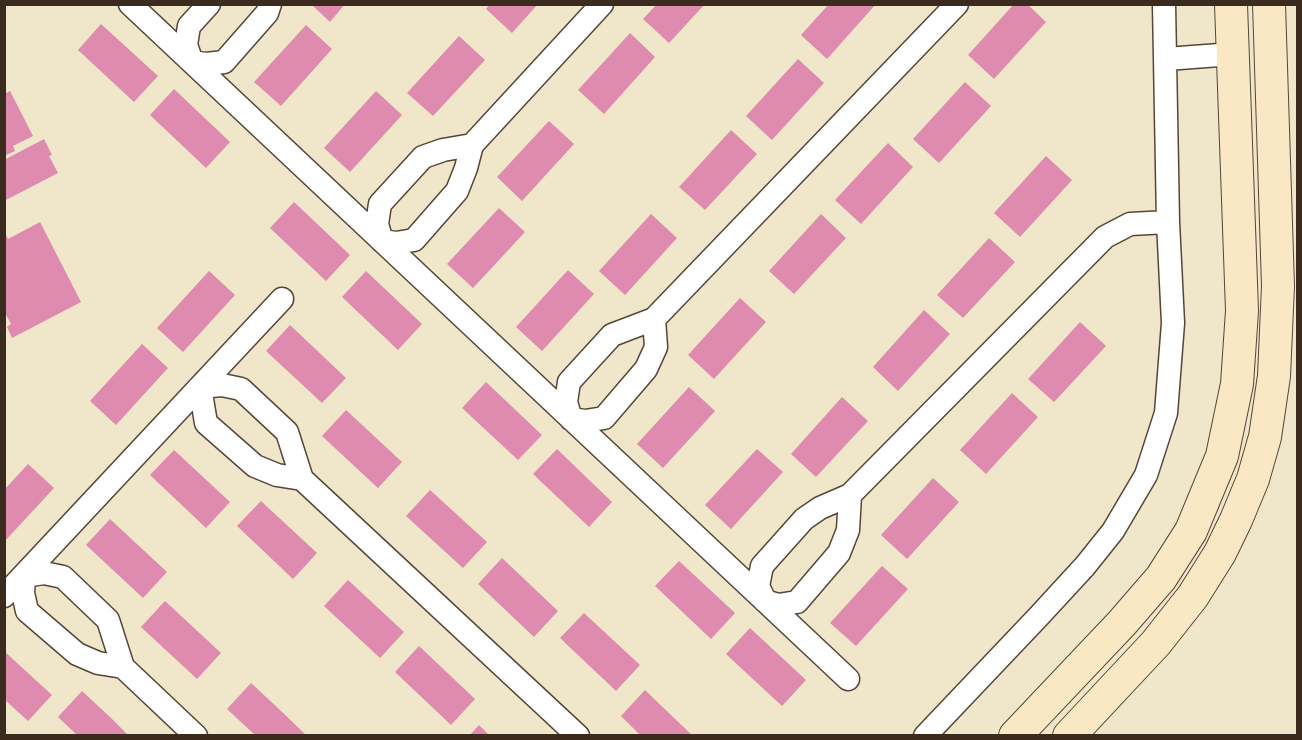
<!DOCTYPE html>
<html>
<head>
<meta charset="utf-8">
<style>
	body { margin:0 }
	#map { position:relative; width:1302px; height:740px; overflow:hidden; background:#f0e6ca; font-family:"Balsamiq Sans",sans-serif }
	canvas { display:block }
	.frame { position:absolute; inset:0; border:6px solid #3b2a1e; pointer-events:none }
</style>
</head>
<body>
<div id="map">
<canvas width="1302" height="740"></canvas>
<div class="frame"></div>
</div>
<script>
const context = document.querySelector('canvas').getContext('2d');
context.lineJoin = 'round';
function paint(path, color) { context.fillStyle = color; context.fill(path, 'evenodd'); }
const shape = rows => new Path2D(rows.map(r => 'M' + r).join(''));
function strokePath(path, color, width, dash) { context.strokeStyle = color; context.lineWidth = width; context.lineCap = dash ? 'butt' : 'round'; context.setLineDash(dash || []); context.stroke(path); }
paint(shape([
	[311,4,345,4,330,22],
	[490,4,538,4,512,33,486,9],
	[657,4,705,4,669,43,643,19],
	[829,4,876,4,827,59,801,35],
	[1014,4,1027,4,1046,22,994,79,968,55],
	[101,24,158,76,134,102,78,50],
	[306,25,332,49,281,106,254,82],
	[630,33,655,57,604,114,578,90],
	[459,36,485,60,433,116,407,93],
	[798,59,824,83,772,140,746,116],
	[965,82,991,106,939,163,913,139],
	[174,89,230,142,206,168,150,115],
	[10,91,33,136,13,146,15,151,4,156,4,94],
	[376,91,402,115,350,172,324,148],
	[549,121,574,144,522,201,497,177],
	[731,130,757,154,705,210,679,187],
	[44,139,52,155,49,156,58,173,4,201,4,160],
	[888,143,913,167,861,224,835,200],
	[1046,156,1072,180,1020,237,994,213],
	[294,202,350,255,326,281,270,228],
	[499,208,525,232,473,288,447,264],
	[651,214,677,238,625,295,599,271],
	[821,214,846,238,794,294,769,271],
	[40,222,81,302,12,338,7,327,11,324,4,311,4,231,8,239],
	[989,238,1015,262,963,318,937,295],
	[568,270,594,294,542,351,516,327],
	[209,271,235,295,183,352,157,328],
	[366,271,422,324,398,350,342,297],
	[740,298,766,322,714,379,688,355],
	[924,310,950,334,898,391,873,367],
	[1080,322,1106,346,1054,402,1028,379],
	[290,325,346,378,322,403,266,351],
	[142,344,168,368,116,425,90,401],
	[486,382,542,435,518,460,462,408],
	[689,387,715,411,663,468,637,444],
	[1012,393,1038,417,986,474,960,450],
	[842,397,868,421,816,477,791,454],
	[346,410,402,462,378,488,322,436],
	[557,449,612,502,589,527,533,474],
	[757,449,783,472,731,529,705,505],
	[174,450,230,502,206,528,150,475],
	[28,464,54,488,4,542,4,490],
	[933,478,959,502,907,559,881,535],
	[430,490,487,542,463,568,406,516],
	[261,501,317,553,293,579,237,526],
	[110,519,167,572,143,598,86,545],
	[502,558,558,611,534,637,478,584],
	[679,561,735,613,711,639,655,586],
	[882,566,908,589,856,646,830,623],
	[348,580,404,632,380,658,324,606],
	[165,601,221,653,197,679,141,627],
	[584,613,640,665,616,691,560,638],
	[750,628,806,680,782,706,726,654],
	[419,646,475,699,451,725,395,672],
	[4,651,52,695,28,721,4,699],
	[251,683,280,710,307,736,256,736,227,709],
	[645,690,673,717,693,736,641,736,621,716],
	[82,691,111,718,129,736,78,736,58,717],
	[479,725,490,736,469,736]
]), '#de8baf');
const street = shape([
	[130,4,848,679],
	[209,4,189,26,186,45,192,62,206,64,224,62,267,13,270,4],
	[1166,59,1233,54],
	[472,145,443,150,423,157,380,204,377,224,382,241,396,243,414,240,457,191,466,168,472,145,602,4],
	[654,319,656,347,646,369,604,418,585,421,571,419,566,402,569,382,612,335,654,319,957,4],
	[302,479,277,475,255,466,206,423,200,387,222,385,241,389,287,432,302,479,578,736],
	[850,495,848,530,839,553,797,602,778,605,765,601,758,586,762,566,804,519,820,508,850,495,1105,237,1130,224,1168,222],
	[4,596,282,299],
	[123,667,98,663,77,654,27,611,23,593,24,576,44,573,63,577,108,620,123,667,196,736],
	[925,736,1039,616,1085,566,1113,531,1146,475,1166,413,1173,323,1168,222,1164,4]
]);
const secondary = shape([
	[1015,736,1122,623,1161,578,1191,531,1222,456,1237,384,1242,311,1231,4],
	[1069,736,1156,643,1193,596,1220,553,1236,520,1253,479,1265,437,1274,376,1278,286,1269,4]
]);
strokePath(street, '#564638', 25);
strokePath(secondary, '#564638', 34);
strokePath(street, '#fff', 22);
strokePath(secondary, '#fae7c3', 32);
</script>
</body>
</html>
